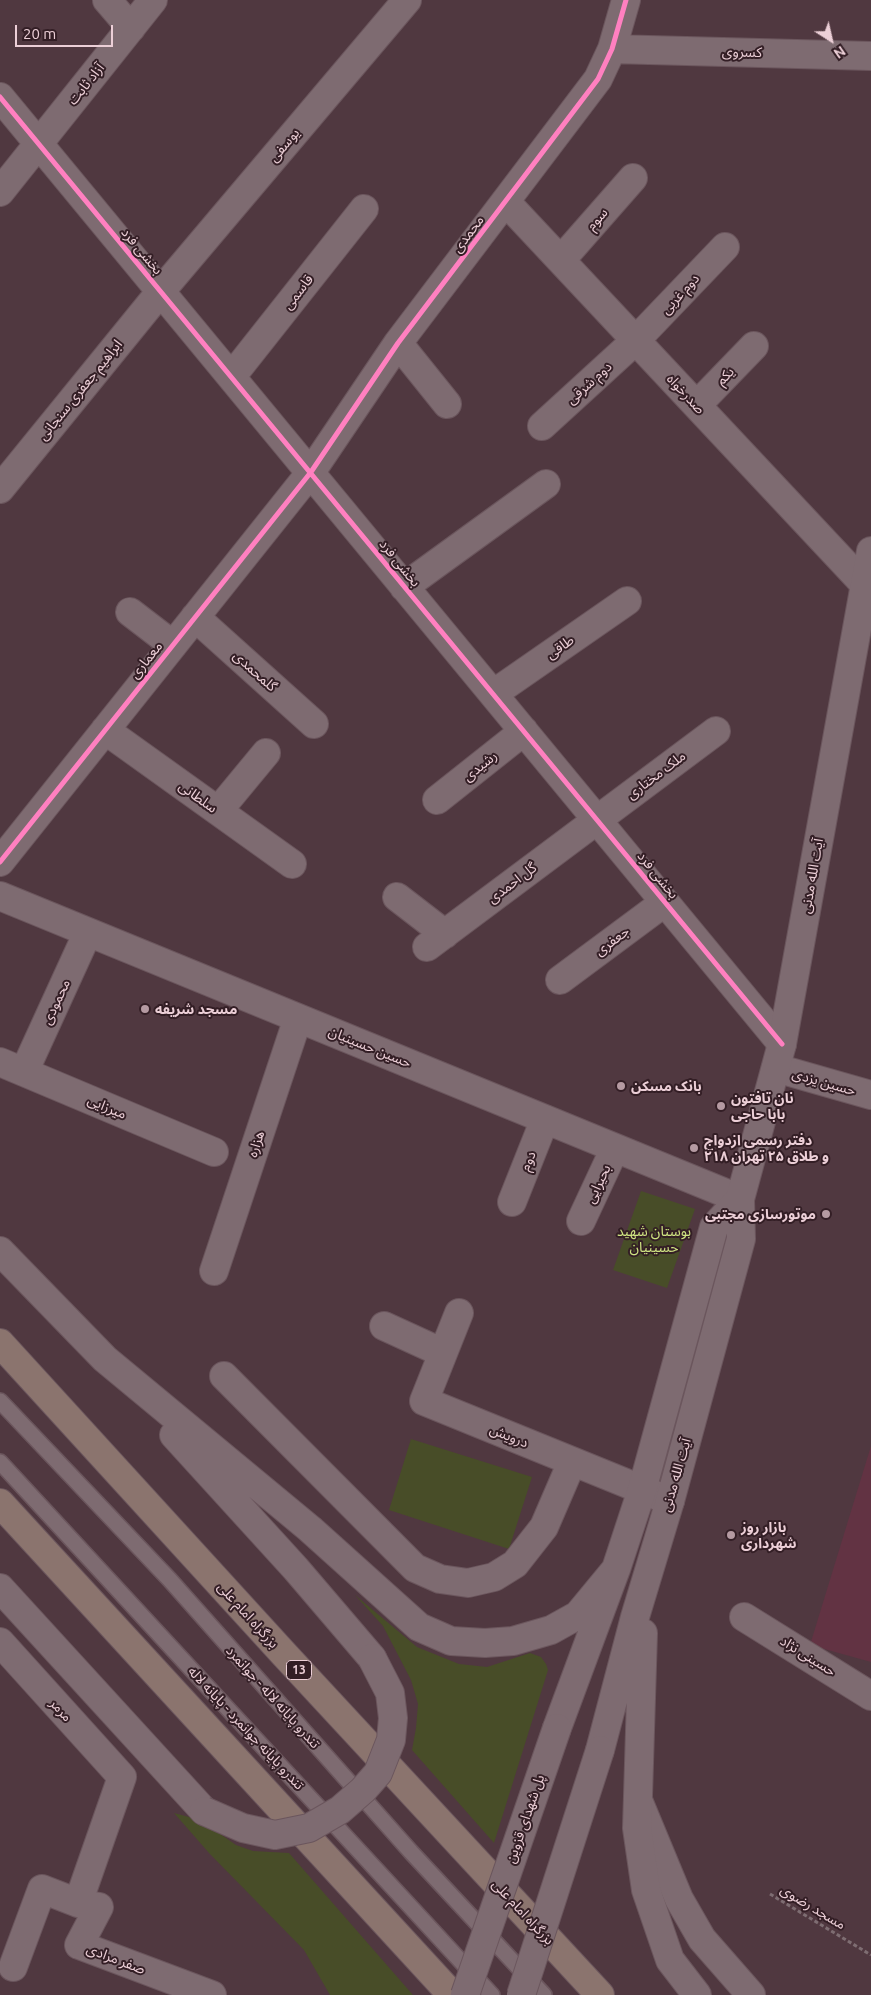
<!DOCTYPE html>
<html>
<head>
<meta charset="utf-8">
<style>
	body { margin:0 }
	#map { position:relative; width:871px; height:1995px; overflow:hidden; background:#503840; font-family:Ubuntu,sans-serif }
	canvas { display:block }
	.north { position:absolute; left:806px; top:15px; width:50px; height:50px; -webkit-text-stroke:4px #331e25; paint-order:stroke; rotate:145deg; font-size:14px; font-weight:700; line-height:20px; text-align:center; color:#eccfd7 }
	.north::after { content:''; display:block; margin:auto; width:18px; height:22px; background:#eccfd7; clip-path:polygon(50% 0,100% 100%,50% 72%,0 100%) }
	.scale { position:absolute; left:15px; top:25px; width:98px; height:22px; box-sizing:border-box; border:2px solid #eccfd7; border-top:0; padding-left:6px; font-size:15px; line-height:18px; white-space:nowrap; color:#eccfd7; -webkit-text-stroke:4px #331e25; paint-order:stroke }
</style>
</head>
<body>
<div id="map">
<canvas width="871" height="1995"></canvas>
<div class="north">N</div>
<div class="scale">20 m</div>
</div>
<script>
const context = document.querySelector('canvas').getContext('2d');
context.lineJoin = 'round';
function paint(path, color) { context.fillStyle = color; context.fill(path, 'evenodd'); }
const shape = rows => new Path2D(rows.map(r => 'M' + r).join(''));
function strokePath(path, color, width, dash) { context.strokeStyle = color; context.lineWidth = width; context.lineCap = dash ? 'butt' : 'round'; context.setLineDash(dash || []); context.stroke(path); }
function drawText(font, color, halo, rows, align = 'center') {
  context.font = font + ' Ubuntu,"Noto Sans Arabic",sans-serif'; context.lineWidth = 4; context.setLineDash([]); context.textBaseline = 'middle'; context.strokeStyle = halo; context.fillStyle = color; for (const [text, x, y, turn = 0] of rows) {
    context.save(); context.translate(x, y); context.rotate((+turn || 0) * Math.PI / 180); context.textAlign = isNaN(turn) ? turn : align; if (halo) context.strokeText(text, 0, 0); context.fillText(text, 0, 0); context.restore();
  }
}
paint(shape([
	[871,1446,871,1662,810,1645]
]), '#623343');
paint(shape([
	[641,1191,695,1209,667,1288,613,1270],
	[411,1439,532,1477,509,1549,389,1510],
	[355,1595,417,1647,459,1664,487,1667,530,1653,541,1657,546,1664,548,1670,494,1843,412,1750,416,1728,418,1704,411,1680,383,1626],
	[174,1813,200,1820,236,1845,253,1851,289,1853,413,1995,330,1995,304,1950,209,1853]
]), '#484d28');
const lane = shape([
	[0,1401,170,1580,411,1852,544,1995],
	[0,1462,492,1995]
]);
const street = shape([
	[107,0,131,28],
	[612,49,871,56],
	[0,97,782,1044],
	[0,192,153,0],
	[506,202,865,585,871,585],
	[561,260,633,178],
	[398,343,447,404],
	[232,376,364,209],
	[697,405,754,346],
	[542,426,636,340,725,247],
	[0,489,161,291,407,0],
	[404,587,546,484],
	[130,612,173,645],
	[195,617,314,724],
	[493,694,627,601],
	[105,730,292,864],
	[437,800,524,731],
	[218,811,266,753],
	[0,862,311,472,398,343,598,79,612,49,626,0],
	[0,896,740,1199],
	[397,897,445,934],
	[427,947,716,731],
	[560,980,665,902],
	[0,1062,214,1152],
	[776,1068,871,1095],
	[24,1072,88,932],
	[512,1202,545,1119],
	[581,1221,615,1148],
	[214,1271,298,1018],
	[459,1313,424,1401,670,1501],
	[384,1326,443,1353],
	[224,1376,415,1568,440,1579,468,1583,494,1577,515,1564,544,1527,572,1462],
	[744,1617,871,1696],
	[0,1642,122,1777,78,1903,42,1889,13,1967],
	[638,1800,679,1899,702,1939,751,1995],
	[78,1903,99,1907,79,1945,212,1995]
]);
const secondary = shape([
	[0,1251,105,1359,310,1529,419,1627,451,1641,485,1643,513,1641,551,1630,578,1615,616,1569],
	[174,1435,296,1569,372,1658],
	[0,1588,204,1811],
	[643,1633,637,1828,646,1890,670,1960,697,1995],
	[557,1728,616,1569,642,1490,714,1227,740,1199],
	[600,1750,635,1617,670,1501,741,1239,740,1199,782,1044,871,551]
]);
const highway = shape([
	[0,1343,283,1653,600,1995],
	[0,1503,452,1995]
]);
strokePath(lane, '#6b565d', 18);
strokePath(street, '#6b565d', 30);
strokePath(secondary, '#6b565d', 30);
strokePath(highway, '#6b565d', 30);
strokePath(shape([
	[770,1894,871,1955]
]), '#7e6d72', 3, [4, 2.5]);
strokePath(lane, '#7e6b71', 15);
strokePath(street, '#7e6b71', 28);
strokePath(secondary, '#7e6b71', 28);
strokePath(highway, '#8b746e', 28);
const secondaryBridge = shape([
	[204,1811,243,1828,275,1835,309,1828,340,1810,363,1790,378,1773,391,1740,393,1718,390,1693,372,1658],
	[465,1995,557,1728],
	[521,1995,600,1750]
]);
strokePath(secondaryBridge, '#6b565d', 30, []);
strokePath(secondaryBridge, '#7e6b71', 28);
strokePath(shape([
	[0,97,782,1044],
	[0,862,311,472,398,343,598,79,612,49,626,0]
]), '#ff80c0', 5);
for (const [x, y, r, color] of [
	[145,1009,5,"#b59aa2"],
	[621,1086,5,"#b59aa2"],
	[721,1106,5,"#b59aa2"],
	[694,1148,5,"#b59aa2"],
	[826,1214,5,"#b59aa2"],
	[731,1535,5,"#b59aa2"]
]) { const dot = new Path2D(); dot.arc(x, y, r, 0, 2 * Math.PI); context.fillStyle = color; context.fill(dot); strokePath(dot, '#331e25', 2); }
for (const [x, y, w] of [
	[299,1670,25]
]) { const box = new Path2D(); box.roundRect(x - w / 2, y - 9.5, w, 19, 4); context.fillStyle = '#331e25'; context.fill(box); strokePath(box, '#eccfd7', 1); }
drawText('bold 12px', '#eccfd7', null, [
	["13",299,1670]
]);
drawText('14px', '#eccfd7', '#331e25', [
	["کسروی",742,52,1],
	["آزاد ثابت",86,84,-51],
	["یوسفی",284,145,-50],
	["سوم",597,219,-49],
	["محمدی",468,234,-53],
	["بخشی فرد",142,251,50],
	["قاسمی",298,292,-52],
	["دوم غربی",680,294,-47],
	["یکم",725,376,-46],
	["دوم شرقی",589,383,-42],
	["ابراهیم جعفری سنجانی",80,390,-51],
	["صدرخواه",686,394,47],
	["بخشی فرد",400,563,51],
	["طاقی",560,647,-35],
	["معماری",146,660,-51],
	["گلمحمدی",255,671,42],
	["رشیدی",480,766,-39],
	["ملک مختاری",656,775,-37],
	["سلطانی",198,797,36],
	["بخشی فرد",658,875,51],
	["آیت الله مدنی",812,876,-80],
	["گل احمدی",512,883,-37],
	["جعفری",612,941,-37],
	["محمودی",56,1002,-65],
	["حسین حسینیان",370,1047,22],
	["حسین یزدی",824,1082,16],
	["میرزایی",107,1107,23],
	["هزاره",256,1144,-72],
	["دوم",528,1161,-68],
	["بحیرایی",598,1184,-65],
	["درویش",509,1436,22],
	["آیت الله مدنی",676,1475,-74],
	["بزرگراه امام علی",248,1615,48],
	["حسینی نژاد",808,1656,32],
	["تندرو پایانه لاله - جوانمرد",273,1697,48],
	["مرمر",61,1710,48],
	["تندرو پایانه جوانمرد - پایانه لاله",246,1728,47],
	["پل شهدای قزوین",525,1819,-71],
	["مسجد رضوی",813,1907,31],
	["بزرگراه امام علی",523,1912,47],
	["صفر مرادی",116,1959,21]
]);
drawText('bold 14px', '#eccfd7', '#331e25', [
	["مسجد شریفه",155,1009],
	["بانک مسکن",631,1086],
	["نان تافتون",731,1098],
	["بابا حاجی",731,1114],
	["دفتر رسمی ازدواج",704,1140],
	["۲۱۸ و طلاق ۲۵ تهران",704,1156],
	["موتورسازی مجتبی",816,1214,"right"],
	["بازار روز",741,1527],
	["شهرداری",741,1543]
], 'left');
drawText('14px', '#cfe482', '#331e25', [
	["بوستان شهید",654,1231],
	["حسینیان",654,1247]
]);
</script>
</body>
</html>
